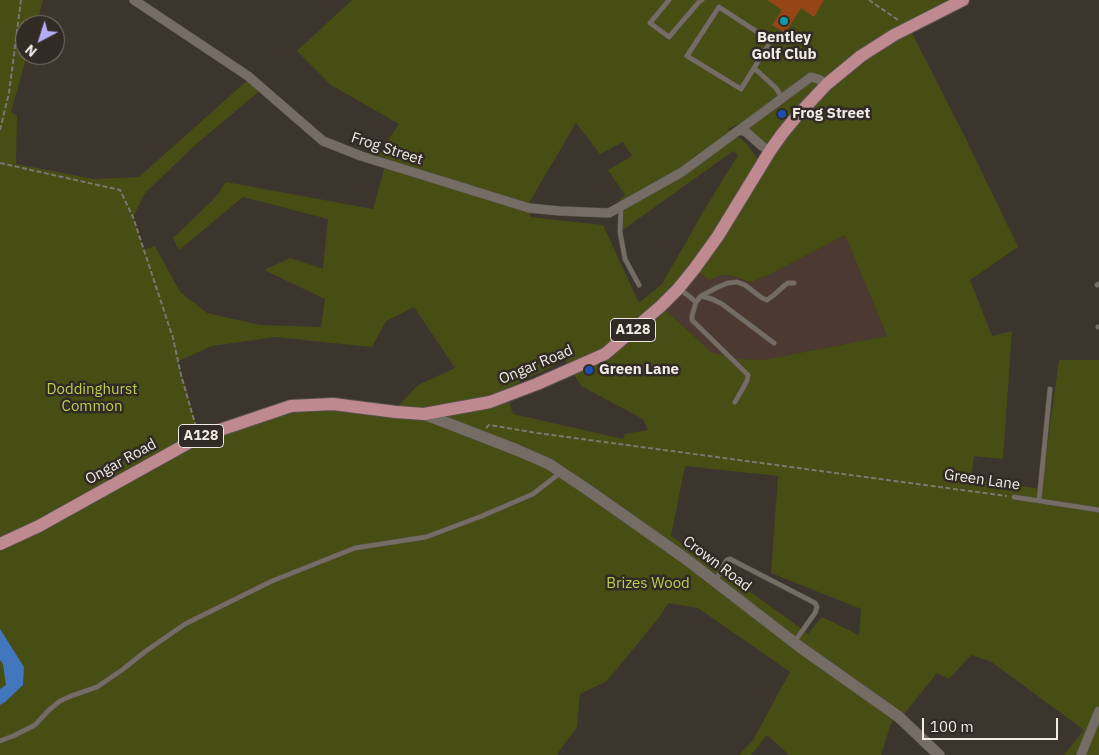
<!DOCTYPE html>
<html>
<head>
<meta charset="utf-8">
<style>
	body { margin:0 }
	#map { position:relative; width:1099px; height:755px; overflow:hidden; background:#3c352e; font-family:"IBM Plex Sans",sans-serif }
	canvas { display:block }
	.north { position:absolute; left:15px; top:15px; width:50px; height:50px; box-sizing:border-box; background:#322b25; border:1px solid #7e7873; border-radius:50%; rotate:220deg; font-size:14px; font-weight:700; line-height:20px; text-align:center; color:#f0ebe7 }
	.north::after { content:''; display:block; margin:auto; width:18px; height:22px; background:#b5acf8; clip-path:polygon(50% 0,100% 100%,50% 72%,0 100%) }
	.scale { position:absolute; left:922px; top:718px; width:136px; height:22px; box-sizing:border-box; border:2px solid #f0ebe7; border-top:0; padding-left:6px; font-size:15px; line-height:18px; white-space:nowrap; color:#f0ebe7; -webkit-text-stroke:4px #322b25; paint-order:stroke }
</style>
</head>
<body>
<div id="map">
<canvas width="1099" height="755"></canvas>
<div class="north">N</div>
<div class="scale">100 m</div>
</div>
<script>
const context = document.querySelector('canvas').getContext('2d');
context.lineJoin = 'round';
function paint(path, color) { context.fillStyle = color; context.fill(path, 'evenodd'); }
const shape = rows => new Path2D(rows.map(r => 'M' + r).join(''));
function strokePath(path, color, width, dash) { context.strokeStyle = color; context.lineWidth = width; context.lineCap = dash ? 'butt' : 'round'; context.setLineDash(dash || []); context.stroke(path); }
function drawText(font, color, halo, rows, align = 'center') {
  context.font = font + ' "IBM Plex Sans",sans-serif'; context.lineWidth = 5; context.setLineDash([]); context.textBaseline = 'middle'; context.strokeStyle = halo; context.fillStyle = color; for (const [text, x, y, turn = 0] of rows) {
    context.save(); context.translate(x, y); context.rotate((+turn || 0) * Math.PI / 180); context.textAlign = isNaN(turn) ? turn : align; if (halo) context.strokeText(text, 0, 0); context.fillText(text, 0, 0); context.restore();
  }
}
paint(shape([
	[845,235,887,336,763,360,737,359,711,352,661,306,695,268,718,276,728,275,751,282,770,274]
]), '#4c3931');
paint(shape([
	[0,0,43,0,36,25,25,25,25,55,27,55,11,112,17,116,16,164,94,179,139,177,250,78,263,88,193,147,145,193,133,217,144,250,155,246,180,292,207,313,260,325,321,327,325,299,264,270,290,258,323,269,328,219,243,197,179,250,173,238,215,198,226,182,373,209,387,159,378,155,399,124,331,85,297,51,352,0,963,0,909,27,964,135,1018,247,970,280,992,336,1012,331,1003,459,974,456,971,479,1041,489,1059,360,1099,360,1099,755,1064,755,1084,730,990,661,971,655,949,679,937,673,904,714,891,723,881,755,789,755,767,735,751,755,739,755,753,740,790,672,698,608,668,603,661,615,607,681,580,694,577,727,559,751,558,755,0,755],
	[747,120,740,130,770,151,761,164,746,143,728,129],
	[576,123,600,154,623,142,632,156,608,170,625,195,620,199,620,232,733,151,738,155,703,212,662,284,639,303,603,225,530,217,530,201],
	[845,235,887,336,763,360,737,359,711,352,661,306,695,269,709,280,718,276,728,275,751,282,770,274],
	[414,307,455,368,418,385,399,405,396,412,291,406,233,425,202,446,178,361,212,346,275,337,372,347,386,321],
	[564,358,581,386,643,419,648,430,625,434,623,439,513,414,505,389,551,367],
	[685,466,778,476,771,573,861,609,859,635,822,617,808,634,787,618,671,536]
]), '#464e14');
paint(shape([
	[0,629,24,667,23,685,5,702,0,705,0,689,6,685,3,664,0,660]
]), '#4377bd');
paint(shape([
	[767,0,824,0,814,17,801,8,785,33,772,25,782,10]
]), '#954516');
const service = shape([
	[669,0,650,23,669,37,699,2,702,0],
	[754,68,771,41,719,7,687,56,741,89,754,68,776,88,782,98],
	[621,207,620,232,625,259,639,285],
	[1097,285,1099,284],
	[680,289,696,302,701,296,718,287,728,283,737,282,745,285,762,298,767,300,774,295,785,285,788,283,794,283],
	[701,296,712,299,722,304,774,343],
	[696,302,692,316,692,320,748,375,747,381,735,402],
	[1098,327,1099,327],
	[1014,497,1099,510],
	[1039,501,1050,389],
	[716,580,725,563,727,560,730,559,815,603,817,607,815,613,795,641],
	[0,741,13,736,35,725,49,710,60,701,71,696,97,687,122,670,146,651,185,624,272,581,355,548,426,537,482,516,533,494,560,473]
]);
const minor = shape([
	[134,0,248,76,323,141,361,156,529,208,560,211,609,213,682,172,811,77,818,79,827,84],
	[740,130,746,132,762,146,770,151],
	[1081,755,1099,711]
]);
const tertiary = shape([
	[424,414,517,450,549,464,588,490,686,559,800,647,899,717,939,755]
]);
const primary = shape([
	[0,544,39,526,199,437,291,406,333,404,396,412,424,414,490,402,537,384,605,354,661,306,678,289,695,268,718,236,770,151,782,134,796,117,827,84,861,56,894,35,963,0]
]);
strokePath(service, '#58524c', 5.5);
strokePath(minor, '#58524c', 10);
strokePath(tertiary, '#58524c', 12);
strokePath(primary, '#58524c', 14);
strokePath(shape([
	[869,0,898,20],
	[0,130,9,93,21,0],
	[0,163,120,190,133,217,173,338,181,375,196,427],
	[486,428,489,425,537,433,1007,496]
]), '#7c7670', 2, [5, 2.5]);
strokePath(service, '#746c65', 4.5);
strokePath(minor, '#746c65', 9);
strokePath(tertiary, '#746c65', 11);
strokePath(primary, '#bf8a8f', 12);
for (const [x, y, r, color] of [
	[784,21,5,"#0f9aa8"],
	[782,114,5,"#1a4fb4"],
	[589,370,5,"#1a4fb4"]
]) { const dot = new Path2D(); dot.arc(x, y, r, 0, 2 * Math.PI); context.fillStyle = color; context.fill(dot); strokePath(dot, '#322b25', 2); }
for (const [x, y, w] of [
	[633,330,45],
	[201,436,45]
]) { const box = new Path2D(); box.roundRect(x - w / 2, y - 11.5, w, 23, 4); context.fillStyle = '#322b25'; context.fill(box); strokePath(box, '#f0ebe7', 1); }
drawText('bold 14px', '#f0ebe7', null, [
	["A128",633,330],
	["A128",201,436]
]);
drawText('bold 15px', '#f0ebe7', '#322b25', [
	["Bentley",784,38,"center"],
	["Golf Club",784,55,"center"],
	["Frog Street",792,114],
	["Green Lane",599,370]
], 'left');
drawText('15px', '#f0ebe7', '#322b25', [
	["Frog Street",387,149,18],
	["Ongar Road",536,365,-23],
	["Ongar Road",121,462,-29],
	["Green Lane",982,480,8],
	["Crown Road",717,564,37]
]);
drawText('15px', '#bdce4e', '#322b25', [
	["Doddinghurst",92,390],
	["Common",92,407],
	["Brizes Wood",648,584]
]);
</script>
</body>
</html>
